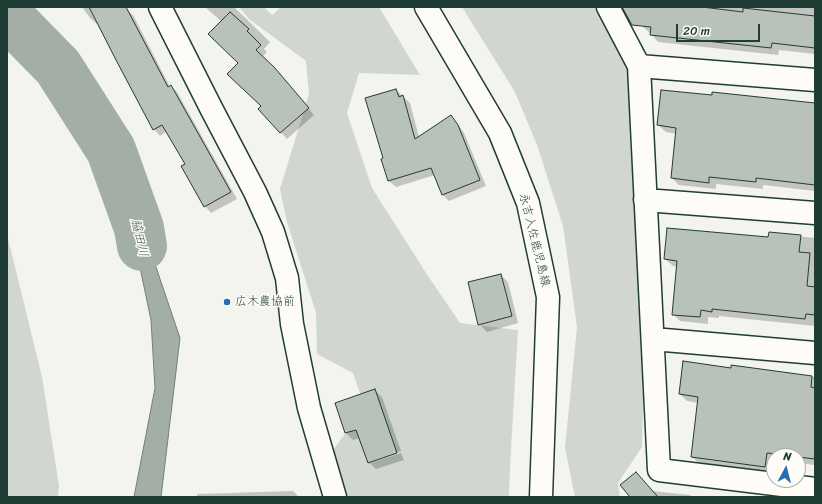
<!DOCTYPE html>
<html>
<head>
<meta charset="utf-8">
<style>
	body { margin:0 }
	#map { position:relative; width:822px; height:504px; overflow:hidden; background:#f4f4ef; font-family:Sriracha,sans-serif }
	canvas { display:block }
	.frame { position:absolute; inset:0; border:8px solid #1f3d34; pointer-events:none }
	.north { position:absolute; left:766px; top:448px; width:40px; height:40px; box-sizing:border-box; background:#fdfcf7; border:1px solid #a4b0a9; border-radius:50%; rotate:7deg; font-size:11px; font-weight:700; line-height:16px; text-align:center; color:#1f3d34 }
	.north::after { content:''; display:block; margin:auto; width:14px; height:18px; background:#1f6fb2; clip-path:polygon(50% 0,100% 100%,50% 72%,0 100%) }
	.scale { position:absolute; left:676px; top:24px; width:84px; height:18px; box-sizing:border-box; border:2px solid #1f3d34; border-top:0; padding-left:5px; font-size:12px; line-height:14px; white-space:nowrap; color:#1f3d34; -webkit-text-stroke:3px #fdfcf7; paint-order:stroke }
</style>
</head>
<body>
<div id="map">
<canvas width="822" height="504"></canvas>
<div class="frame"></div>
<div class="north">N</div>
<div class="scale">20 m</div>
</div>
<script>
const context = document.querySelector('canvas').getContext('2d');
context.lineJoin = 'round';
function paint(path, color) { context.fillStyle = color; context.fill(path, 'evenodd'); }
const shape = rows => new Path2D(rows.map(r => 'M' + r).join(''));
function strokePath(path, color, width, dash) { context.strokeStyle = color; context.lineWidth = width; context.lineCap = dash ? 'butt' : 'round'; context.setLineDash(dash || []); context.stroke(path); }
function drawText(font, color, halo, rows, align = 'center') {
  context.font = font + ' Sriracha,"Klee One",sans-serif'; context.lineWidth = 3; context.setLineDash([]); context.textBaseline = 'middle'; context.strokeStyle = halo; context.fillStyle = color; for (const [text, x, y, turn = 0] of rows) {
    context.save(); context.translate(x, y); context.rotate((+turn || 0) * Math.PI / 180); context.textAlign = isNaN(turn) ? turn : align; if (halo) context.strokeText(text, 0, 0); context.fillText(text, 0, 0); context.restore();
  }
}
paint(shape([
	[239,7,264,7,272,15,281,7,379,7,420,75,359,73,347,113,372,188,428,276,460,323,518,330,510,466,509,497,347,497,341,481,333,450,365,407,353,373,317,354,316,313,287,222,280,189,309,94,306,61,249,19],
	[462,7,595,7,628,69,643,401,642,447,618,483,620,497,575,497,565,448,577,327,563,226,537,145,515,92],
	[7,234,42,377,59,486,58,497,7,497]
]), '#d1d6d1');
const water = shape([
	[114,143,180,338,161,497,134,497,155,388,151,320,114,143]
]);
paint(water, '#a3aea7');
strokePath(water, '#6e8179', 1);
paint(shape([
	[82,7,122,7,126,9,133,15,170,87,171,86,177,92,237,199,211,213,205,206,186,165,167,131,160,136,154,129,98,23,97,24,90,18],
	[205,7,234,7,270,42,264,49,267,52,262,57,280,75,314,115,287,139,259,109,262,106,239,63,222,22],
	[645,7,815,7,815,54,779,50,778,55,658,42,651,34,651,33,650,33,642,26],
	[396,90,410,103,419,137,451,117,457,123,464,133,486,186,449,201,442,194,435,175,396,187,389,181],
	[815,104,815,191,763,185,763,189,716,184,716,189,679,185,672,178,677,134,666,132,658,125],
	[770,233,815,238,815,326,719,316,719,318,708,317,708,324,680,321,673,314,678,267,673,266,665,259,769,238],
	[501,275,508,282,518,323,487,332,479,324],
	[732,366,815,377,815,465,798,463,798,456,774,456,772,473,699,464,692,456,699,403,687,401,680,394,732,369],
	[375,390,382,397,401,451,371,460,371,463,401,453,404,460,376,469,369,462,360,438,353,440,346,433],
	[293,491,299,497,197,497,197,494],
	[652,491,690,495,692,497,631,497]
]), '#0003');
strokePath(shape([
	[7,15,58,67,111,150,139,228,142,246]
]), '#a3aea7', 50);
const building = shape([
	[89,7,126,7,168,87,171,85,231,192,204,207,181,166,185,164,162,125,153,130,116,60,89,7],
	[622,7,702,7,743,12,743,8,815,16,815,48,772,43,771,48,650,35,651,27,632,25,622,7],
	[230,12,249,29,247,31,261,45,256,50,274,67,309,108,280,133,258,109,261,106,227,74,238,63,208,34,230,12],
	[396,89,399,97,403,95,415,139,451,115,458,125,480,180,442,195,431,168,388,181,381,159,383,158,365,98,396,89],
	[661,90,712,95,712,92,815,103,815,185,756,178,756,182,709,177,709,183,671,178,676,128,657,125,661,90],
	[667,228,768,237,769,232,801,235,799,252,810,253,807,286,815,287,815,315,806,314,805,319,712,309,712,312,701,310,700,317,672,315,677,261,664,259,667,228],
	[501,274,512,316,478,325,468,282,501,274],
	[683,361,731,368,731,365,812,376,811,387,815,388,815,459,798,457,798,456,767,453,765,467,691,457,698,397,679,394,683,361],
	[375,389,397,453,368,463,356,430,345,433,335,403,375,389],
	[636,472,658,497,630,497,620,485,636,472]
]);
paint(building, '#b9c1bb');
strokePath(building, '#1f3d34', 1);
const minor = shape([
	[160,7,211,108,255,192,273,232,287,278,292,324,309,408,335,497],
	[608,7,639,66,659,470,815,489],
	[639,66,815,80],
	[645,200,815,213],
	[653,339,815,353]
]);
const major = shape([
	[426,7,500,133,528,203,548,297,541,497]
]);
strokePath(minor, '#1f3d34', 25);
strokePath(major, '#1f3d34', 25);
strokePath(minor, '#fdfcf7', 22);
strokePath(major, '#fdfcf7', 22);
for (const [x, y, r, color] of [
	[227,302,4,"#1f6fb2"]
]) { const dot = new Path2D(); dot.arc(x, y, r, 0, 2 * Math.PI); context.fillStyle = color; context.fill(dot); strokePath(dot, '#fdfcf7', 1.5); }
drawText('12px', '#1f3d34', '#fdfcf7', [
	["永吉入佐鹿児島線",534,240,76]
]);
drawText('12px', '#1f3d34', '#fdfcf7', [
	["広木農協前",235,302]
], 'left');
drawText('italic 13px', '#475f56', '#fdfcf7', [
	["脇田川",139,238,77]
]);
</script>
</body>
</html>
